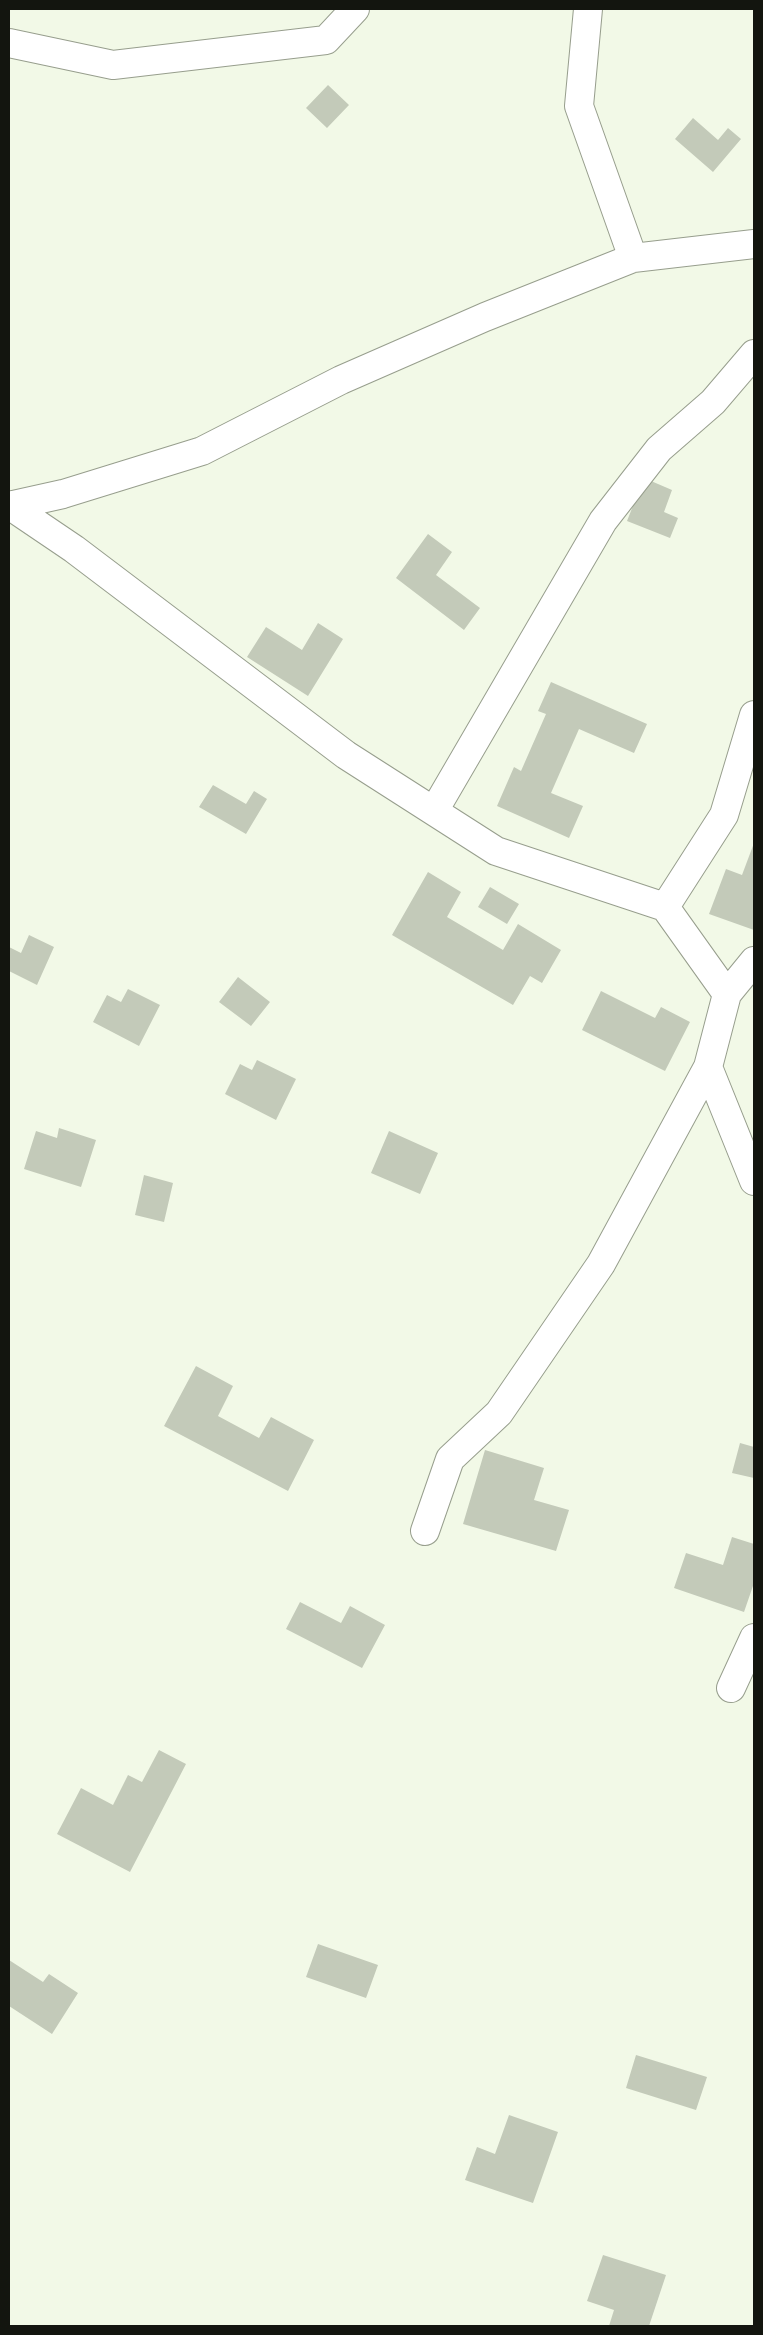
<!DOCTYPE html>
<html>
<head>
<meta charset="utf-8">
<style>
	body { margin:0 }
	#map { position:relative; width:763px; height:2335px; overflow:hidden; background:#f2f9e7; font-family:"Golos Text",sans-serif }
	canvas { display:block }
	.frame { position:absolute; inset:0; border:10px solid #13150f; pointer-events:none }
</style>
</head>
<body>
<div id="map">
<canvas width="763" height="2335"></canvas>
<div class="frame"></div>
</div>
<script>
const context = document.querySelector('canvas').getContext('2d');
context.lineJoin = 'round';
function paint(path, color) { context.fillStyle = color; context.fill(path, 'evenodd'); }
const shape = rows => new Path2D(rows.map(r => 'M' + r).join(''));
function strokePath(path, color, width, dash) { context.strokeStyle = color; context.lineWidth = width; context.lineCap = dash ? 'butt' : 'round'; context.setLineDash(dash || []); context.stroke(path); }
paint(shape([
	[328,85,349,105,327,128,306,108],
	[693,118,718,140,728,128,741,139,713,172,675,139],
	[644,478,672,490,664,512,678,518,670,538,627,521],
	[428,534,452,552,436,575,480,608,464,630,396,578],
	[318,623,343,639,308,696,247,657,266,627,302,650],
	[551,682,647,724,634,753,579,729,551,793,583,806,569,838,497,806,514,767,521,771,546,714,538,711],
	[213,785,246,804,254,791,267,799,246,834,199,807],
	[754,843,754,930,709,914,726,869,742,875],
	[428,872,461,892,447,917,503,950,518,924,561,950,542,983,530,976,513,1005,392,935],
	[490,887,519,904,507,924,478,907],
	[29,935,54,947,37,985,9,971,9,947,21,953],
	[238,977,270,1002,251,1026,219,1002],
	[128,989,160,1005,139,1046,93,1022,107,995,121,1002],
	[601,991,655,1018,661,1007,690,1022,665,1071,582,1030],
	[257,1060,296,1079,276,1120,225,1094,240,1064,252,1070],
	[59,1128,96,1140,81,1187,24,1169,36,1131,57,1138],
	[389,1131,438,1153,420,1194,371,1173],
	[144,1175,173,1183,164,1222,135,1215],
	[196,1366,233,1386,218,1416,259,1438,271,1417,314,1440,288,1491,164,1426],
	[740,1443,754,1447,754,1478,732,1473],
	[485,1450,544,1468,534,1500,569,1510,556,1551,463,1524],
	[732,1537,754,1544,754,1583,744,1612,674,1588,686,1553,723,1565],
	[300,1602,341,1623,350,1606,385,1625,362,1668,286,1629],
	[159,1750,186,1764,130,1872,57,1834,81,1788,113,1805,128,1775,142,1782],
	[318,1944,378,1965,366,1998,306,1977],
	[9,1960,43,1982,49,1974,78,1993,52,2034,9,2006],
	[636,2055,707,2077,696,2110,626,2088],
	[509,2115,558,2132,533,2203,465,2180,477,2147,495,2154],
	[603,2255,666,2275,649,2326,609,2326,614,2310,587,2301]
]), '#c3cab9');
const street = shape([
	[588,9,579,106,633,258],
	[9,43,113,65,326,40,355,9],
	[9,505,74,549,346,755,496,851,665,907,727,994,708,1067,601,1264,499,1413,450,1459,425,1531],
	[9,506,63,494,202,451,341,380,485,317,633,258,754,244],
	[434,811,603,521,659,449,713,402,754,354],
	[665,907,724,815,754,715],
	[727,994,754,961],
	[708,1067,754,1181],
	[731,1688,754,1638]
]);
strokePath(street, '#979e8d', 30);
strokePath(street, '#fff', 28);
</script>
</body>
</html>
